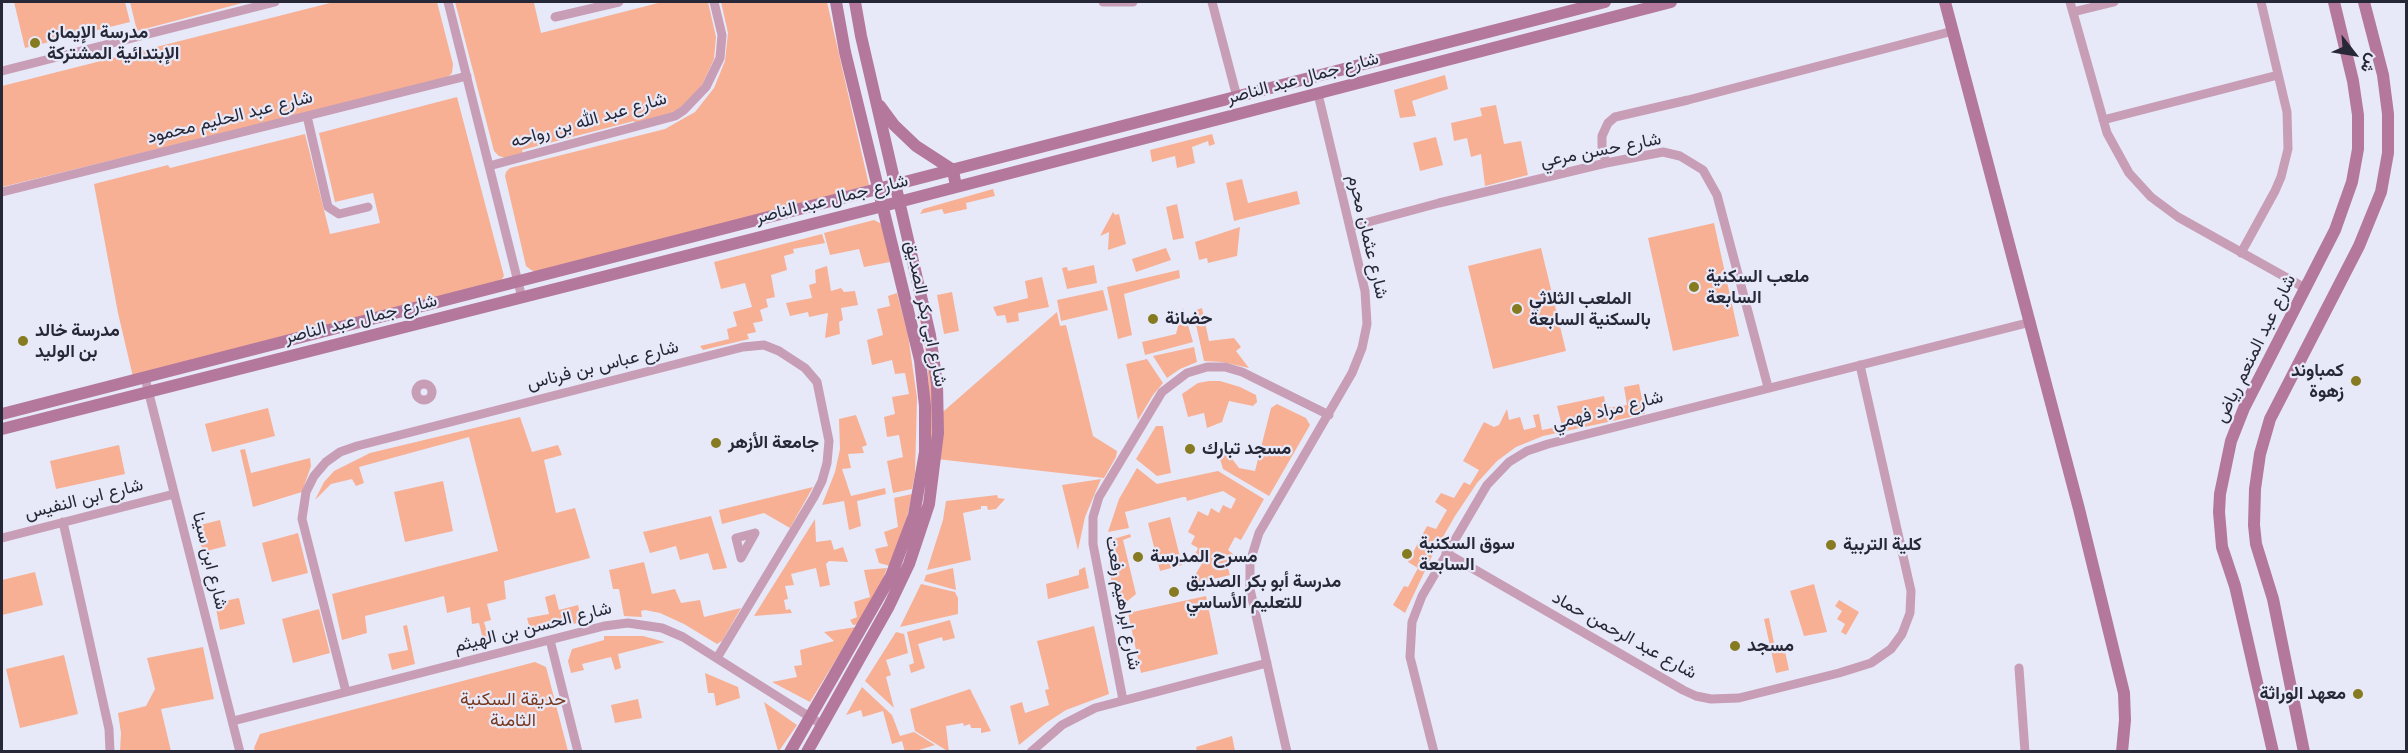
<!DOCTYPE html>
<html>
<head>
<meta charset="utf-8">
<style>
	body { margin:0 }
	#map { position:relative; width:2408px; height:753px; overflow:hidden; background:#e7e9f9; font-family:Poppins,Vazirmatn,sans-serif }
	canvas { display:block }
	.frame { position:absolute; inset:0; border:3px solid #272837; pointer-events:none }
	.north { position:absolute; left:2324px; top:24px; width:60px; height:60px; -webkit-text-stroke:4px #e7e9f9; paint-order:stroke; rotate:121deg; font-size:16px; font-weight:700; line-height:24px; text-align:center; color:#272837 }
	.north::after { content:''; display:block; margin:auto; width:21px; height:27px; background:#272837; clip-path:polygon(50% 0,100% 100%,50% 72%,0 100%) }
</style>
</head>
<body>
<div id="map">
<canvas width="2408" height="753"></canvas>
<div class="frame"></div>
<div class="north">ش</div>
</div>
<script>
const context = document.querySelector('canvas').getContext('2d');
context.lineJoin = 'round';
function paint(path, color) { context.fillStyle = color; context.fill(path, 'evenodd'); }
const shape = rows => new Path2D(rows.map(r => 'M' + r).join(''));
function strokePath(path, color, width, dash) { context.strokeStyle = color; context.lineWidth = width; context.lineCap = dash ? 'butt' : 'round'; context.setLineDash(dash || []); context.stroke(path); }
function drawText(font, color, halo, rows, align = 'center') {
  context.font = font + ' Poppins,Vazirmatn,sans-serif'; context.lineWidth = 4.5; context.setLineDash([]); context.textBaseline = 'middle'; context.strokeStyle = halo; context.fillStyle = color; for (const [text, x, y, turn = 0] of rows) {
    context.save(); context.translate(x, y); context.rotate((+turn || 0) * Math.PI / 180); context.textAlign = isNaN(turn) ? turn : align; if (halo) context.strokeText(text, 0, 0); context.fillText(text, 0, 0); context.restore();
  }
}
paint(shape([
	[14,2,125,2,130,22,25,48],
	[130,2,246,2,137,31],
	[334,2,437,2,453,64,452,73,446,79,2,187,2,86],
	[455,2,541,2,534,3,541,33,662,2,708,2,716,37,714,59,702,85,689,101,670,115,636,126,634,121,522,150,523,154,506,158,499,156,494,151],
	[721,2,827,2,869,185,538,273,531,270,526,266,505,176,506,172,510,168,665,129,695,112,714,88,725,61,728,33],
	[1445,75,1448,89,1412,101,1416,116,1400,118,1394,90],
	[457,97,504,276,500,282,133,377,118,313,94,184,168,165,170,168,305,134,330,234,380,223,373,193,335,202,319,133],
	[1496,105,1504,144,1521,141,1528,175,1485,186,1481,154,1471,157,1467,138,1454,141,1451,123,1482,116,1480,108],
	[1212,134,1215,144,1209,146,1208,141,1192,147,1195,163,1177,168,1175,156,1152,162,1150,150],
	[1436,137,1443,165,1420,171,1413,143],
	[1242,179,1248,203,1297,191,1300,204,1234,221,1226,183],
	[993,189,995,196,966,203,967,209,944,214,942,209,920,214,923,209],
	[1177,204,1184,238,1173,240,1166,207],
	[1113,212,1115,215,1119,214,1126,244,1108,250,1109,232,1100,236],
	[874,220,880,223,884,230,890,262,864,267,859,249,830,255,824,233],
	[1714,223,1739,336,1673,351,1648,238],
	[1240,227,1237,256,1208,263,1207,258,1199,260,1195,242],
	[822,234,825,243,793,249,794,253,784,256,787,270,771,275,775,297,766,299,768,307,760,310,763,321,753,323,756,332,747,334,749,339,703,350,700,346,729,339,727,329,737,326,733,312,752,307,745,283,721,289,714,262],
	[1166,248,1171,260,1136,272,1132,259],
	[1541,248,1566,351,1493,369,1468,266],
	[1094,265,1097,283,1067,289,1062,268,1067,267,1068,271],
	[827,266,831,291,841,288,844,292,855,291,858,305,841,308,843,320,839,322,840,334,825,338,828,313,809,317,808,312,790,316,786,303,812,298,809,285,816,283,815,270],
	[1179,270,1180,278,1124,294,1132,335,1118,339,1107,287],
	[1042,277,1049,307,1018,313,1019,321,1007,323,1005,315,997,316,993,307,1028,298,1025,281],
	[1103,290,1108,310,1061,321,1057,300],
	[952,292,959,331,944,334,937,295],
	[897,293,908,335,917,398,915,474,912,489,893,493,887,461,903,457,899,435,887,437,884,417,895,414,892,397,909,394,905,373,895,374,892,360,872,365,867,340,883,335,877,309,890,306,888,296],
	[915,293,929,338,937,417,1057,312,1060,326,1066,325,1093,436,1117,451,1116,457,1104,478,937,459,930,509,919,531,930,459,931,420,927,358],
	[1183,308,1193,342,1145,355,1142,342,1176,334],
	[1202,308,1209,341,1234,338,1241,347,1236,351,1249,368,1222,362,1204,361,1193,311],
	[1194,347,1197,362,1180,369,1167,378,1153,356],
	[1147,359,1163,383,1153,395,1138,420,1126,364],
	[1209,381,1220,381,1240,387,1256,395,1257,402,1253,406,1229,401,1222,422,1207,428,1204,413,1188,417,1182,394,1198,383],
	[1639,384,1645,414,1543,436,1516,447,1497,461,1477,483,1455,516,1432,556,1405,613,1393,605,1404,586,1408,587,1418,568,1408,562,1427,526,1436,529,1447,510,1435,502,1441,493,1454,498,1464,482,1470,485,1479,470,1463,461,1484,422,1494,427,1499,425,1507,409,1509,420,1520,417,1524,430,1536,427,1533,415,1539,414,1542,430,1562,426,1557,406,1604,396,1606,408,1627,405,1624,387],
	[1277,404,1306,418,1310,425,1269,496,1223,469,1218,452,1226,451,1239,468,1255,471,1271,408],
	[268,408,275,436,212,452,205,424],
	[856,415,867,445,862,447,864,453,848,454,851,468,842,469,851,496,885,488,886,494,857,501,861,526,849,530,844,501,822,505,835,472,840,449,839,419],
	[520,417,532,452,558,445,562,455,544,460,556,513,575,508,590,558,504,581,506,599,487,604,491,620,484,622,490,643,484,644,479,623,472,624,470,607,447,613,444,596,365,616,367,633,342,640,332,594,498,551,469,437,359,467,364,483,356,486,352,479,331,484,315,500,324,482,334,471,370,453],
	[1156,426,1163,426,1171,473,1157,476,1136,459],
	[119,445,125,474,56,489,50,461],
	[245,449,251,473,310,458,311,466,302,492,253,507,240,450],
	[1137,468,1157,484,1218,471,1264,499,1241,540,1235,537,1228,550,1233,554,1227,565,1230,575,1189,585,1203,562,1194,557,1198,548,1191,544,1195,536,1188,532,1198,511,1208,516,1211,508,1219,513,1223,505,1231,509,1236,499,1223,491,1187,501,1186,497,1183,497,1125,512,1129,528,1108,532,1119,499],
	[1101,479,1085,517,1078,550,1062,485],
	[443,481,453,531,405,542,394,492],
	[813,487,790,528,764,513,722,524,719,510],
	[912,494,907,517,890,566,879,563,875,549,888,546,884,532,898,527,894,498],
	[997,495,998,498,1005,499,996,509,988,510,987,506,981,506,981,509,963,513,971,560,927,570,943,520,946,501],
	[711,516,727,568,713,570,708,553,680,560,676,546,650,553,643,532],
	[1170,517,1182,565,1160,571,1148,523],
	[815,519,816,542,831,540,834,550,843,547,848,562,829,561,826,564,830,585,820,587,816,568,791,574,794,585,785,586,788,599,784,600,786,610,790,609,792,613,754,616],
	[220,520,226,546,203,552,196,526],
	[298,533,308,573,272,582,262,543],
	[1130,534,1131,537,1123,540,1136,594,1118,609,1109,570,1107,541],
	[644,562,652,594,675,589,681,603,700,600,704,617,741,608,722,641,717,644,684,624,660,613,645,610,641,611,642,617,624,616,619,589,613,589,609,570],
	[1085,567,1089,588,1048,599,1046,584,1079,575,1079,570],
	[887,568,876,597,860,624,853,625,850,620,857,617,854,602,870,597,864,570],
	[953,568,956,590,924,581,926,575],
	[35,572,43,605,2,615,2,580],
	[921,584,955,592,958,598,958,614,900,627],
	[1814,584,1827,632,1804,636,1790,591],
	[555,594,559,610,578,605,582,622,531,633,527,618,549,614,545,597],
	[1206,596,1218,654,1141,673,1128,613],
	[239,598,245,624,220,630,215,603],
	[1839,600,1859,612,1846,635,1841,632,1845,624,1837,619,1842,611,1835,606],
	[319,609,330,653,293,663,282,619],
	[1769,618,1775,648,1784,646,1789,670,1776,673,1764,619],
	[950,620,955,638,943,641,942,637,918,644,925,668,911,673,909,665,914,663,907,632],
	[407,625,415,664,392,670,388,654,408,650,403,626],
	[1094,626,1109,694,1066,710,1046,723,1019,745,1010,706,1022,702,1025,713,1049,705,1045,690,1049,689,1037,641],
	[856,627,810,702,772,682,797,677,794,666,802,665,800,650,834,641,824,632],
	[896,632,904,634,908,653,886,660,891,675,886,677,894,708,865,681],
	[604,636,643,636,665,642,618,654,621,668,615,670,611,657,582,664,584,670,571,673,568,661,572,649,604,640],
	[203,647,214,699,161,709,171,751,120,751,121,733,118,713,146,706,155,689,147,658],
	[64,655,78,714,20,728,6,669],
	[535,662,546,667,568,751,255,751,254,748,260,734],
	[705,673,738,687,740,698,716,706,714,693,708,693],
	[862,687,892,715,900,736,914,732,935,745,916,751,905,752,902,741,892,744,883,711,863,717,861,710,846,715],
	[970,689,991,731,981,733,981,728,971,728,970,724,964,726,963,723,946,726,949,752,915,731,910,709],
	[638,699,642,718,615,723,611,705],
	[764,702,797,725,779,751,778,751],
	[1232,736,1235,751,1197,751,1196,747]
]), '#f7b094');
strokePath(shape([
	[448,2,522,298],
	[1103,2,1133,2],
	[1212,2,1237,97],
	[2070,2,2107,133,2129,173,2151,197,2178,217,2305,288],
	[2073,12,2114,2],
	[555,17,619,2],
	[2,71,275,2],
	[307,116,328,207,339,214,368,207],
	[2103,120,2278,75],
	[1606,163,1602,147,1602,136,1608,123,1615,117,1688,100,1953,31],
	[489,166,675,116,684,110,706,87,720,58,722,35,714,2],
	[2,192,467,76],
	[1350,227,1439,203,1606,163,1663,152,1680,156,1703,170,1717,195,1768,387],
	[2241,253,2275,191,2281,177,2288,149,2287,112,2261,2],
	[145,378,240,752],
	'416 392a8 8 0 1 1 16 0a8 8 0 1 1-16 0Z',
	[63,522,109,729,110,752],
	[755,533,741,558,736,538,755,533],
	[2,538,174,494],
	[1446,553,1683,690,1696,696,1711,699,1739,698,1839,673,1871,663,1891,649,1902,634,1910,613,1911,591,1860,365],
	[550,640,578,752],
	[2019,668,2025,752],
	[346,692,302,519,306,492,314,476,326,462,340,452,357,446,743,347,764,345,779,351,805,368,817,382,829,441,827,463,822,481,814,497,717,658],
	[1123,700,1093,544,1093,517,1099,497,1162,392,1187,373,1207,367,1225,367,1242,372,1329,415],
	[233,721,604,626,628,623,662,628,683,637,821,724],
	[1031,752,1062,725,1095,708,1267,663],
	[1287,752,1250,589,1250,562,1259,533,1352,373,1362,348,1367,324,1365,291,1318,94],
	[1434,752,1410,657,1412,622,1422,596,1487,485,1509,462,1527,451,1548,444,2031,322]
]), '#c89eb7', 9);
strokePath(shape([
	[1945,2,2079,509,2124,693,2125,720,2122,752],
	[880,106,894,125,916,146,953,170,956,187],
	[2,414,1605,2],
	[2,429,883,206,1671,2],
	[790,752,891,576,914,515,925,452,925,406,920,360,845,52,836,2],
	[807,752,889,606,909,564,929,504,938,433,937,384,930,335,861,36,855,2],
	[2273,752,2235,586,2222,547,2219,512,2220,494,2231,441,2244,408,2335,230,2352,182,2358,149,2358,115,2353,81,2334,2],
	[2304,752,2273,599,2256,544,2254,525,2255,489,2260,454,2270,419,2359,246,2381,192,2388,153,2388,114,2383,75,2364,2]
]), '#b4789d', 12);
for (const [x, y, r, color] of [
	[35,43,6,"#867b21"],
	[1694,287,6,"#867b21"],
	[1517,309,6,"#867b21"],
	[1153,319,6,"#867b21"],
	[23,341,6,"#867b21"],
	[2356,381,6,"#867b21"],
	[716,443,6,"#867b21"],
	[1190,449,6,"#867b21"],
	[1831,545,6,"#867b21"],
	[1407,554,6,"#867b21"],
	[1138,557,6,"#867b21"],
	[1174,592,6,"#867b21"],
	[1735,646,6,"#867b21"],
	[2358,694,6,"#867b21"]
]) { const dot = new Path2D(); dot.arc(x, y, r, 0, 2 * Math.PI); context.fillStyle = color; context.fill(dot); strokePath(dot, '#e7e9f9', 2); }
drawText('bold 18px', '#272837', '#e7e9f9', [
	["مدرسة الإيمان",47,33],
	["الإبتدائية المشتركة",47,54],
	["ملعب السكنية",1706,277],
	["السابعة",1706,298],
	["الملعب الثلاثي",1529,299],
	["بالسكنية السابعة",1529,320],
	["حضانة",1165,319],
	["مدرسة خالد",35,331],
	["بن الوليد",35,352],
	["كمباوند",2344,371,"right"],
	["زهوة",2344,392,"right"],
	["جامعة الأزهر",728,443],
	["مسجد تبارك",1202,449],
	["سوق السكنية",1419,544],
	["السابعة",1419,565],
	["كلية التربية",1843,545],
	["مسرح المدرسة",1150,557],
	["مدرسة أبو بكر الصديق",1186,582],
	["للتعليم الأساسي",1186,603],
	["مسجد",1747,646],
	["معهد الوراثة",2346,694,"right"]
], 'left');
drawText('18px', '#272837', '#e7e9f9', [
	["شارع جمال عبد الناصر",1303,79,-15],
	["شارع عبد الحليم محمود",230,118,-14],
	["شارع عبد الله بن رواحه",589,121,-16],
	["شارع حسن مرعي",1601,151,-11],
	["شارع جمال عبد الناصر",832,200,-14],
	["شارع عثمان محرم",1367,237,77],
	["شارع ابى بكر الصديق",925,314,78],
	["شارع جمال عبد الناصر",361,320,-14],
	["شارع عبد المنعم رياض",2256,349,-64],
	["شارع عباس بن فرناس",603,366,-14],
	["شارع مراد فهمي",1608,411,-14],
	["شارع ابن النفيس",84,500,-14],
	["شارع ابن سينا",209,561,76],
	["شارع ابراهيم رفعت",1122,603,80],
	["شارع الحسن بن الهيثم",533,628,-14],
	["شارع عبد الرحمن حماد",1624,636,29]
]);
drawText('18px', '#77381e', '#e7e9f9', [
	["حديقة السكنية",513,700],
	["الثامنة",513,721]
]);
</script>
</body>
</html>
